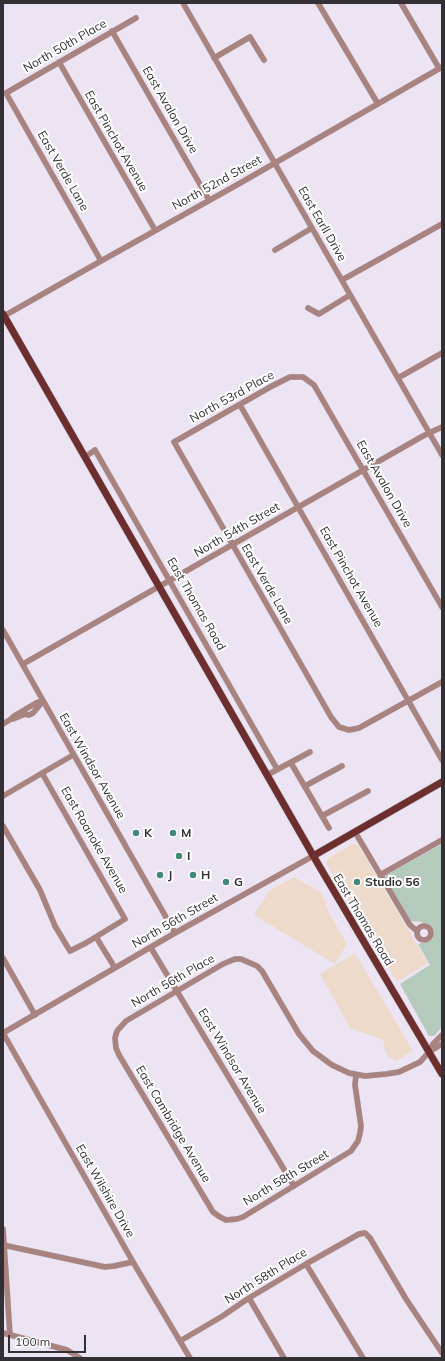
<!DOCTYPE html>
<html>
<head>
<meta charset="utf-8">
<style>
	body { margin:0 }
	#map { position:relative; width:445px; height:1361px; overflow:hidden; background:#ece4f3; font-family:Mulish,sans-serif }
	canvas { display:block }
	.frame { position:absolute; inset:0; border:4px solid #322f35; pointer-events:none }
	.scale { position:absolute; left:8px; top:1335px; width:78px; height:18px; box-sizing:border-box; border:2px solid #322f35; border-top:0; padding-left:5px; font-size:12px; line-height:14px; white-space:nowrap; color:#322f35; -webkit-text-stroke:3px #fff; paint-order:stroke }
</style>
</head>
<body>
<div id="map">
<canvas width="445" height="1361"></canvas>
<div class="frame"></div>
<div class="scale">100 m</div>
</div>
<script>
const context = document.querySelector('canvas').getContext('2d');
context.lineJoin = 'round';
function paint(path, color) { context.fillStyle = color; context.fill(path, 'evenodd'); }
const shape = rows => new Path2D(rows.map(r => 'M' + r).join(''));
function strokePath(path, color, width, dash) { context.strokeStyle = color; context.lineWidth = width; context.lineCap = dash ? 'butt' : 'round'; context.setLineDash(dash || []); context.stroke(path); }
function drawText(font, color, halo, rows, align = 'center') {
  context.font = font + ' Mulish,sans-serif'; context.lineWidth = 4; context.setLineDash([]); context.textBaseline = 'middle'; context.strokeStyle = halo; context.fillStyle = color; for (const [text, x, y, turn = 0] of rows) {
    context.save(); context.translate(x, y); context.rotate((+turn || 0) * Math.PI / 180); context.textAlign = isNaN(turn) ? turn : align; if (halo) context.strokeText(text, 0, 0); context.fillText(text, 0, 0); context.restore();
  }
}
paint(shape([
	[353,844,358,845,428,963,397,982,326,863,328,858],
	[294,877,322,893,328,911,347,944,335,964,254,915,269,891],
	[355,953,413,1051,395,1061,387,1056,383,1040,350,1028,320,974]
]), '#eddaca');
paint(shape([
	[442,844,442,1027,434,1036,429,1036,400,984,430,965,418,944,433,939,422,922,411,921,384,876]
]), '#b4cabd');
const minor = shape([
	[183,3,442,455],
	[318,3,378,104],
	[401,3,439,68],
	[112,31,209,200],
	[214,58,250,37,264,60],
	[59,62,155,230],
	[275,250,312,228],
	[101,261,6,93,136,18],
	[342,280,442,224],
	[308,308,319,314,350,295],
	[4,316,101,261,235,186,442,67],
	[398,378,442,353],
	[240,405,442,760],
	[85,457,95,450,277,769],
	[442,607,314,385,303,377,290,377,272,386,174,442,331,717,339,727,349,730,359,728,442,682],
	[3,630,175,933],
	[23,664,423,436,442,427],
	[13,719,25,714,29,715,33,713,43,701],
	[3,724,11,719,14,716,36,703,43,701],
	[291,763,329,828],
	[267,775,310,752],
	[305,786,342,766],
	[3,796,73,755],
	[322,816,368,791],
	[3,826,40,890,55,926,70,951,86,943,125,919,42,773],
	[355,832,410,925,417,931],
	[380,875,442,840],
	'417 933a7 7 0 1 1 14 0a7 7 0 1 1-14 0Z',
	[96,937,115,968],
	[151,948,294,1186],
	[3,958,35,1015],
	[3,1033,133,1262,190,1358],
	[3,1033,175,933,313,856],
	[429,1052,433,1044,442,1035],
	[356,1075,355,1085,361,1126,360,1133,358,1141,351,1151,243,1217,237,1219,226,1220,220,1217,213,1212,210,1207,119,1055,116,1048,115,1038,117,1031,126,1021,223,964,235,959,241,959,257,966,262,971,299,1034,313,1051,332,1065,349,1073,365,1076,386,1074,399,1072,420,1062,429,1052,442,1044],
	[3,1229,10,1335],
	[3,1245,105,1267,114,1266,133,1262],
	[306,1264,363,1358],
	[249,1298,284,1358],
	[3,1333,67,1350,80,1358],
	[180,1341,221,1317,249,1298,306,1264,359,1234,365,1233,370,1238,406,1299,442,1353]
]);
const major = shape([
	[3,314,318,864,442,1074],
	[313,856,442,782]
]);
strokePath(minor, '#c7c0cd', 6);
strokePath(major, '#c7c0cd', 8);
strokePath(minor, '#a88380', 5.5);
strokePath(major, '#6c2f2e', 7);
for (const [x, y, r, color] of [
	[136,833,4,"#43877a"],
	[173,833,4,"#43877a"],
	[179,856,4,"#43877a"],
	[160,875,4,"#43877a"],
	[193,875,4,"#43877a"],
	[226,882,4,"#43877a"],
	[357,882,4,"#43877a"]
]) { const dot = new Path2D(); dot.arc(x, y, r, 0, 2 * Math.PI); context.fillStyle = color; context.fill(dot); strokePath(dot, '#fff', 1.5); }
drawText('12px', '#322f35', '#fff', [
	["North 50th Place",65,46,-30],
	["East Avalon Drive",170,110,60],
	["East Pinchot Avenue",116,141,60],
	["East Verde Lane",63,171,60],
	["North 52nd Street",217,183,-29],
	["East Earll Drive",322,224,60],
	["North 53rd Place",232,397,-29],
	["East Avalon Drive",384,484,60],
	["North 54th Street",237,530,-30],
	["East Pinchot Avenue",351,577,60],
	["East Verde Lane",267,584,60],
	["East Thomas Road",196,604,60],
	["East Windsor Avenue",92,766,60],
	["East Roanoke Avenue",94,840,60],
	["East Thomas Road",363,920,59],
	["North 56th Street",175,921,-30],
	["North 56th Place",173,981,-30],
	["East Windsor Avenue",232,1061,59],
	["East Cambridge Avenue",173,1124,59],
	["North 58th Street",286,1178,-31],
	["East Wilshire Drive",105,1191,60],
	["North 58th Place",266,1276,-32]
]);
drawText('bold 12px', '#322f35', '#fff', [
	["K",144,833],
	["M",181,833],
	["I",187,856],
	["J",168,875],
	["H",201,875],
	["G",234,882],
	["Studio 56",365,882]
], 'left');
</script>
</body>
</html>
